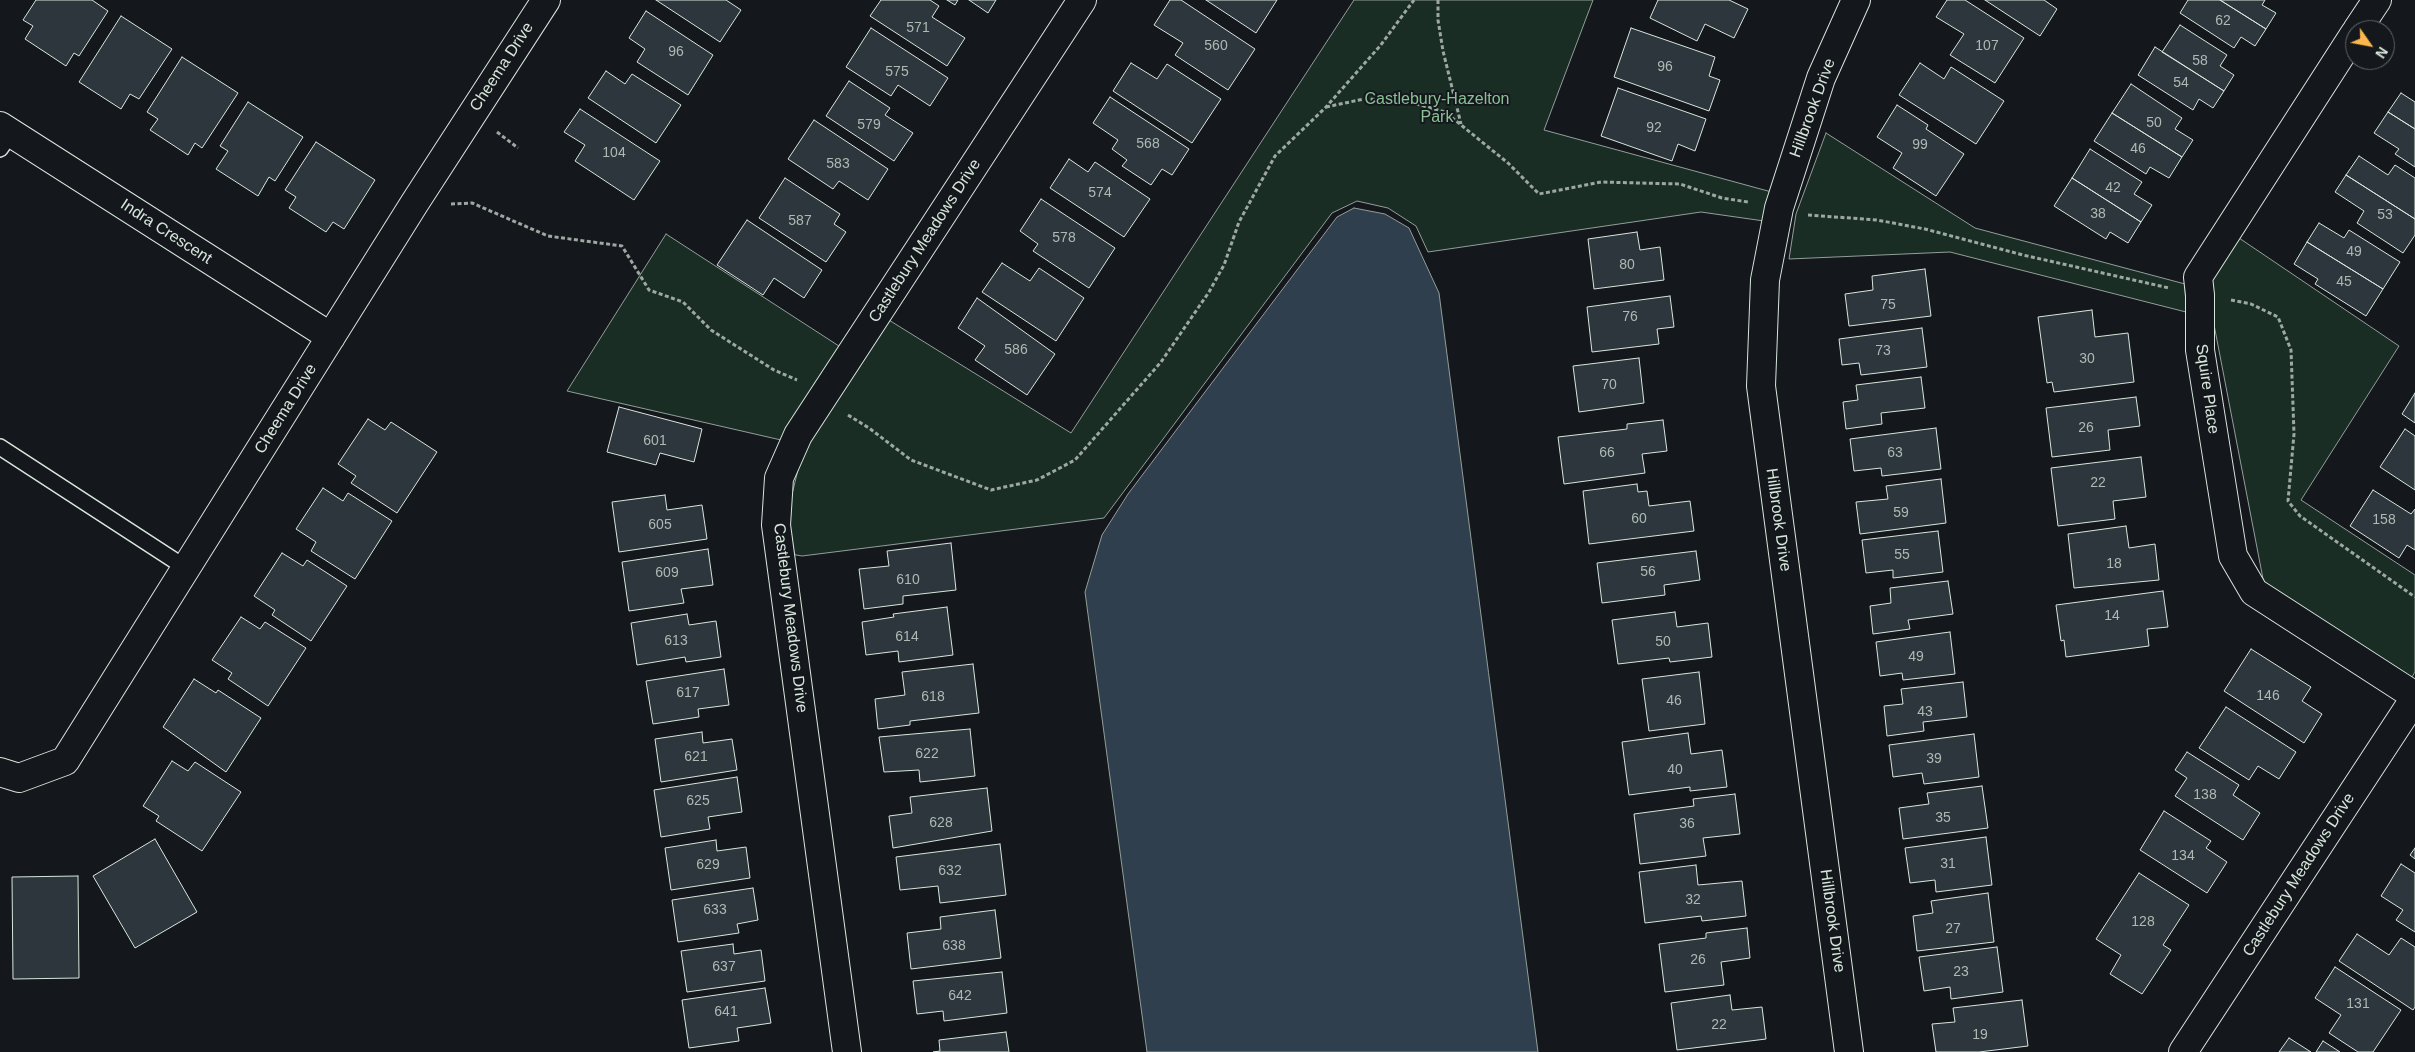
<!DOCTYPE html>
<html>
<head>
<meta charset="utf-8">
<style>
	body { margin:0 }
	#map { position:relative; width:2415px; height:1052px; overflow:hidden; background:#14181c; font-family:Helvetica,sans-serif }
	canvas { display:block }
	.north { position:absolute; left:2345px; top:20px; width:50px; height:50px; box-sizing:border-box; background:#14181c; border:1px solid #626a69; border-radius:50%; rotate:123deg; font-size:14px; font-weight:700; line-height:20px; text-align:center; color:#d8e6dc }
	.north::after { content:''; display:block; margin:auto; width:18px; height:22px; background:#ffb74d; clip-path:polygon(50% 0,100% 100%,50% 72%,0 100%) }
</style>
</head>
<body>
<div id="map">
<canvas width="2415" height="1052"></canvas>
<div class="north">N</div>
</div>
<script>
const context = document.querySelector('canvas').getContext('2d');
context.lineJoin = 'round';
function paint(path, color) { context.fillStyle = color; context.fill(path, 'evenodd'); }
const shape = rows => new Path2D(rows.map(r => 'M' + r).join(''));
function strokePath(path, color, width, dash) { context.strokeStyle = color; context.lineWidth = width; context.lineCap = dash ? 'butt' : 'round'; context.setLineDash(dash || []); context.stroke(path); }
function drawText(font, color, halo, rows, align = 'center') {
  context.font = font + ' Helvetica,sans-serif'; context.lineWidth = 4; context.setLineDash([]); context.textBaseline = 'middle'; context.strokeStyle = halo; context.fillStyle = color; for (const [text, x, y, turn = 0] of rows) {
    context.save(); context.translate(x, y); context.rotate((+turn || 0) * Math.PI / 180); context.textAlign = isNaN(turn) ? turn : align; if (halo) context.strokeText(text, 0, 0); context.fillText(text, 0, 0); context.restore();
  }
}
const green = shape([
	[1354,0,1593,0,1544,130,1779,194,1771,222,1701,212,1428,252,1416,226,1388,208,1357,201,1332,213,1104,518,802,556,785,553,784,527,807,433,884,317,1071,433,1354,0],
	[1826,133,1975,228,2185,284,2186,312,1950,252,1789,259,1796,214,1826,133],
	[666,234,842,348,781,440,567,391,666,234],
	[2239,238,2399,346,2301,500,2415,575,2415,672,2410,680,2264,584,2205,278,2239,238]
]);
paint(green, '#1a2d24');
strokePath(green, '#939e99', 1);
const water = shape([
	[1354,208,1385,214,1409,228,1439,293,1538,1052,1147,1052,1085,592,1102,535,1128,494,1337,217,1354,208]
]);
paint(water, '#2f3f4d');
strokePath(water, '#939e99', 1);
const building = shape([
	[36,0,92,0,108,11,79,56,74,53,66,66,25,39,33,26,23,20,36,0],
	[656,0,726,0,741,10,720,42,656,0],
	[881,0,930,0,939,6,932,17,965,38,947,66,870,16,881,0],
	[947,0,958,0,955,5,947,0],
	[969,0,996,0,988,13,969,0],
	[1170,0,1181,0,1255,49,1228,90,1175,55,1183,43,1154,25,1170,0],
	[1206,0,1277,0,1256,33,1206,0],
	[1658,0,1729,0,1748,9,1734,38,1705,24,1697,41,1650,18,1658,0],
	[1947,0,1965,0,2024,38,1995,83,1950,55,1964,34,1936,17,1947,0],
	[1985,0,2044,0,2057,9,2040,36,1985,0],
	[2188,0,2220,0,2266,29,2255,46,2241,37,2234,48,2180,13,2188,0],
	[2220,0,2265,0,2262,5,2276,13,2266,29,2220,0],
	[646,11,713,55,688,95,637,62,645,49,629,38,646,11],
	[121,16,172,49,139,99,130,94,121,109,79,82,121,16],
	[2180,25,2227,55,2220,66,2234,75,2224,91,2162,52,2180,25],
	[871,28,948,78,930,106,898,85,891,96,846,67,871,28],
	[1631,28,1715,57,1709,76,1720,80,1709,111,1614,77,1631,28],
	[2155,47,2224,91,2213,108,2199,99,2193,110,2138,75,2155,47],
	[182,57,238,93,202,148,195,143,188,155,150,130,158,119,147,112,182,57],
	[1131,63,1157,79,1167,64,1221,99,1192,143,1113,91,1131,63],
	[1920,63,1944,79,1951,67,2004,101,1976,144,1899,95,1920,63],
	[606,71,625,84,632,74,681,105,656,143,588,98,606,71],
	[849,81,890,108,885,115,913,133,894,161,826,116,849,81],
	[2131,84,2182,118,2175,129,2193,140,2182,157,2112,113,2131,84],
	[1618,88,1706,119,1695,151,1678,144,1672,161,1601,136,1618,88],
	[2401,93,2415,102,2415,129,2388,112,2401,93],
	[1110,97,1189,149,1172,175,1162,169,1151,185,1122,166,1127,160,1112,149,1118,140,1093,123,1110,97],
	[248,102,303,137,275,181,269,177,258,196,216,169,228,151,220,146,248,102],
	[1897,105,1928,125,1926,129,1964,154,1936,196,1893,168,1902,153,1877,137,1897,105],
	[580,109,660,161,634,200,575,161,585,145,564,132,580,109],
	[2388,112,2415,129,2415,167,2395,154,2399,149,2374,133,2388,112],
	[2112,113,2182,157,2169,178,2150,167,2146,174,2094,141,2112,113],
	[814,120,888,169,868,200,839,181,833,189,788,159,814,120],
	[316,142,375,180,344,229,333,222,326,232,289,208,296,197,285,190,316,142],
	[2090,149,2142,182,2134,194,2152,205,2141,222,2072,178,2090,149],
	[2359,156,2388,175,2395,165,2415,178,2415,219,2346,175,2359,156],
	[1069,159,1088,172,1095,162,1150,199,1124,237,1050,188,1069,159],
	[2346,175,2415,219,2415,235,2403,253,2357,223,2364,211,2335,192,2346,175],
	[785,178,840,214,834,224,846,232,826,262,759,218,785,178],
	[2072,178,2141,222,2128,243,2110,232,2106,239,2054,206,2072,178],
	[1041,199,1115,248,1089,288,1033,251,1038,244,1020,231,1041,199],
	[747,220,822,270,804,298,774,278,763,295,717,265,747,220],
	[2319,223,2344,238,2349,230,2400,262,2383,289,2307,242,2319,223],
	[1637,232,1640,250,1660,247,1664,280,1594,289,1588,239,1637,232],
	[2307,242,2383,289,2366,316,2315,284,2318,279,2294,264,2307,242],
	[1002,263,1030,281,1039,268,1084,298,1056,341,982,292,1002,263],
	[1925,269,1931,316,1849,326,1845,294,1873,290,1872,276,1925,269],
	[1670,296,1674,327,1657,329,1659,344,1592,352,1587,307,1670,296],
	[977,298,1055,354,1027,395,975,360,985,346,958,328,977,298],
	[2092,310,2095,337,2128,333,2134,382,2054,392,2052,382,2047,383,2038,317,2092,310],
	[1922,328,1927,367,1861,375,1859,363,1842,365,1839,339,1922,328],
	[1639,358,1644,403,1579,412,1573,366,1639,358],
	[1921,377,1925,408,1881,413,1882,424,1846,429,1843,402,1858,400,1856,385,1921,377],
	[2415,393,2415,423,2402,414,2415,393],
	[2136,397,2140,426,2108,430,2110,450,2052,457,2046,408,2136,397],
	[619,407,702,429,694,462,660,453,656,465,607,452,619,407],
	[368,419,385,430,391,422,437,452,397,513,351,483,356,476,338,464,368,419],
	[1663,420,1667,451,1642,454,1645,473,1564,484,1558,437,1627,429,1627,424,1663,420],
	[1936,428,1941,469,1882,476,1881,468,1854,471,1850,439,1936,428],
	[2405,429,2415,436,2415,490,2380,467,2405,429],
	[2141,457,2146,497,2113,501,2115,519,2058,526,2051,468,2141,457],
	[1941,479,1946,523,1860,534,1856,502,1888,499,1886,486,1941,479],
	[1637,484,1638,492,1647,491,1649,506,1690,501,1694,531,1589,544,1583,491,1637,484],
	[323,488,343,501,348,493,392,521,355,579,311,551,316,542,296,529,323,488],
	[2373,490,2411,514,2415,509,2415,550,2407,545,2399,558,2350,526,2373,490],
	[665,495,667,510,702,505,707,539,619,552,612,502,665,495],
	[2126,526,2129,548,2155,544,2159,580,2074,588,2068,534,2126,526],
	[1938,531,1943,572,1893,578,1893,570,1866,573,1862,540,1938,531],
	[951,543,956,590,903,596,903,604,864,609,859,569,889,566,887,551,951,543],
	[708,549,713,585,681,589,684,603,629,611,622,562,708,549],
	[1696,551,1700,580,1664,585,1665,595,1602,603,1597,563,1696,551],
	[282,553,303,566,307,560,347,586,311,641,272,615,275,610,254,596,282,553],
	[1948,581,1953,614,1908,620,1910,629,1873,634,1870,606,1891,603,1890,588,1948,581],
	[2163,591,2168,627,2147,629,2149,646,2066,657,2064,640,2061,641,2056,605,2163,591],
	[947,607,953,655,899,662,898,651,866,655,862,622,894,617,893,614,947,607],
	[1675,612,1677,627,1708,623,1712,657,1670,662,1669,658,1618,664,1612,620,1675,612],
	[687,614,689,625,716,621,721,657,686,662,685,657,637,665,631,623,687,614],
	[241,617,260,629,265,622,306,648,268,706,228,679,232,673,212,660,241,617],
	[1950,632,1955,674,1903,680,1902,673,1880,676,1876,642,1950,632],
	[2251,649,2311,687,2302,701,2322,714,2304,743,2224,691,2251,649],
	[973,664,979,713,910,721,910,725,878,729,875,699,905,695,902,672,973,664],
	[724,669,729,705,698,709,699,717,653,724,646,681,724,669],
	[1699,672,1705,724,1649,731,1642,679,1699,672],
	[194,679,216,693,218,690,261,718,226,772,163,727,194,679],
	[1963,682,1967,717,1923,722,1924,731,1887,736,1884,706,1903,704,1901,689,1963,682],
	[2226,707,2296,752,2279,779,2258,766,2249,780,2199,748,2226,707],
	[970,729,975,776,920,782,919,770,884,772,879,737,970,729],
	[702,732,703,743,732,739,737,770,661,782,655,739,702,732],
	[1688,733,1691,754,1722,750,1727,787,1690,791,1690,787,1629,795,1622,742,1688,733],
	[1974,734,1979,777,1924,784,1922,773,1893,777,1889,745,1974,734],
	[2187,752,2239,785,2233,795,2260,813,2243,840,2175,796,2187,778,2175,770,2187,752],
	[172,761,188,771,195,762,241,792,202,851,156,821,159,816,143,806,172,761],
	[737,777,742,812,708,817,710,829,661,837,654,790,737,777],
	[1982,786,1988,828,1903,839,1899,808,1929,804,1927,793,1982,786],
	[987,788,992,831,893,848,889,816,912,813,910,797,987,788],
	[1735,794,1740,834,1703,838,1706,856,1640,864,1634,814,1694,806,1693,799,1735,794],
	[2164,811,2211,841,2206,848,2227,862,2207,893,2140,850,2164,811],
	[1986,837,1992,885,1936,892,1935,880,1910,883,1905,848,1986,837],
	[155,839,197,912,135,948,93,876,155,839],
	[716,840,717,851,746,847,750,878,671,890,665,848,716,840],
	[1000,844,1006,895,940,903,938,886,900,890,896,857,1000,844],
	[2415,848,2415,859,2410,855,2415,848],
	[2401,864,2415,873,2415,932,2396,920,2403,910,2381,896,2401,864],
	[1696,865,1698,885,1742,881,1746,916,1702,921,1701,916,1645,923,1639,872,1696,865],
	[2139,873,2189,905,2163,945,2171,950,2142,994,2110,974,2121,955,2096,939,2139,873],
	[78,876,79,978,13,979,12,877,78,876],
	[753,888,758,920,737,924,739,933,678,942,672,900,753,888],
	[1988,893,1994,942,1917,951,1913,916,1933,913,1931,901,1988,893],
	[995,910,1001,958,911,969,907,933,941,929,940,917,995,910],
	[1747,928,1750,958,1721,962,1724,985,1665,992,1659,944,1706,938,1706,933,1747,928],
	[2357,934,2389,955,2401,938,2415,947,2415,1007,2413,1010,2339,961,2357,934],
	[733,944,734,954,761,950,765,981,687,992,681,951,733,944],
	[1997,947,2003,992,1951,999,1950,987,1924,991,1919,957,1997,947],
	[2335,967,2401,1010,2373,1052,2358,1052,2329,1033,2341,1015,2315,998,2335,967],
	[1002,972,1007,1013,944,1021,943,1011,917,1014,913,981,1002,972],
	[765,988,771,1023,737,1028,739,1041,689,1048,682,1000,765,988],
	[1730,995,1732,1010,1762,1007,1766,1039,1677,1050,1671,1003,1730,995],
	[2022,1000,2028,1046,1979,1052,1936,1052,1932,1024,1955,1022,1953,1008,2022,1000],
	[1006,1032,1009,1052,933,1052,940,1051,939,1040,1006,1032],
	[2289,1038,2311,1052,2279,1052,2289,1038],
	[2323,1041,2340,1052,2316,1052,2323,1041]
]);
paint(building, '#2c363c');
strokePath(building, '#d8e6dc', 1);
const lane = shape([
	[0,149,11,133],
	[0,447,186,568]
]);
const street = shape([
	[2357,30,2377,0],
	[2355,33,2198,277,2200,295,2200,350,2233,556,2254,592,2415,696],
	[0,126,331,337],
	[0,772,19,778,65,761,414,204,546,0],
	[847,1052,776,525,779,478,798,435,1082,0],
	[1849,1052,1761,386,1765,280,1779,208,1821,78,1856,0],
	[2183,1052,2415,698]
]);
strokePath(lane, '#d8e6dc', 18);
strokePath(street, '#d8e6dc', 30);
strokePath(shape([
	[1438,0,1438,20,1443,51,1461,124],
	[1326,107,1364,99,1403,100,1445,112,1508,163,1539,194,1601,182,1680,184,1722,198,1748,202],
	[497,132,518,148],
	[451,204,472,203,548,236,622,246,649,290,683,302,711,330,774,370,797,380],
	[1808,215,1877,220,1925,229,2023,255,2169,288],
	[2231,300,2251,304,2278,317,2291,350,2294,434,2288,501,2300,516,2415,597],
	[848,415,869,428,911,460,991,490,1037,480,1075,460,1161,362,1209,292,1224,265,1239,222,1275,156,1326,107,1380,46,1414,0]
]), '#9da8a2', 3, [4, 2.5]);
strokePath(lane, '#14181c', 15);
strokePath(street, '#14181c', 28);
drawText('14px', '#adbab4', null, [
	["62",2223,21],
	["571",918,28],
	["560",1216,46],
	["107",1987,46],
	["96",676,52],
	["58",2200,61],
	["96",1665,67],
	["575",897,72],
	["54",2181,83],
	["50",2154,123],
	["579",869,125],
	["92",1654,128],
	["568",1148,144],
	["99",1920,145],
	["46",2138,149],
	["104",614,153],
	["583",838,164],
	["42",2113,188],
	["574",1100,193],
	["38",2098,214],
	["53",2385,215],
	["587",800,221],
	["578",1064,238],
	["49",2354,252],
	["80",1627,265],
	["45",2344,282],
	["75",1888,305],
	["76",1630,317],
	["586",1016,350],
	["73",1883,351],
	["30",2087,359],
	["70",1609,385],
	["26",2086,428],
	["601",655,441],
	["66",1607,453],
	["63",1895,453],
	["22",2098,483],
	["59",1901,513],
	["60",1639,519],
	["158",2384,520],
	["605",660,525],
	["55",1902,555],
	["18",2114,564],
	["56",1648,572],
	["609",667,573],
	["610",908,580],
	["14",2112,616],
	["614",907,637],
	["613",676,641],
	["50",1663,642],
	["49",1916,657],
	["617",688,693],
	["146",2268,696],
	["618",933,697],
	["46",1674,701],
	["43",1925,712],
	["622",927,754],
	["621",696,757],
	["39",1934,759],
	["40",1675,770],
	["138",2205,795],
	["625",698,801],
	["35",1943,818],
	["628",941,823],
	["36",1687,824],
	["134",2183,856],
	["31",1948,864],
	["629",708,865],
	["632",950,871],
	["32",1693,900],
	["633",715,910],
	["128",2143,922],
	["27",1953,929],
	["638",954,946],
	["26",1698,960],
	["637",724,967],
	["23",1961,972],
	["642",960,996],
	["131",2358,1004],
	["641",726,1012],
	["22",1719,1025],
	["19",1980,1035]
]);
drawText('16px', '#d8e6dc', '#14181c', [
	["Cheema Drive",502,67,-57],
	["Hillbrook Drive",1813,108,-70],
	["Indra Crescent",166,232,33],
	["Castlebury Meadows Drive",925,241,-57],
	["Squire Place",2207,389,82],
	["Cheema Drive",286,409,-58],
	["Hillbrook Drive",1778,520,82],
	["Castlebury Meadows Drive",790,618,83],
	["Castlebury Meadows Drive",2299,875,-57],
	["Hillbrook Drive",1832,921,82]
]);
drawText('16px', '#8ac095', '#14181c', [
	["Castlebury-Hazelton",1437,100],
	["Park",1437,118]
]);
</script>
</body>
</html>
